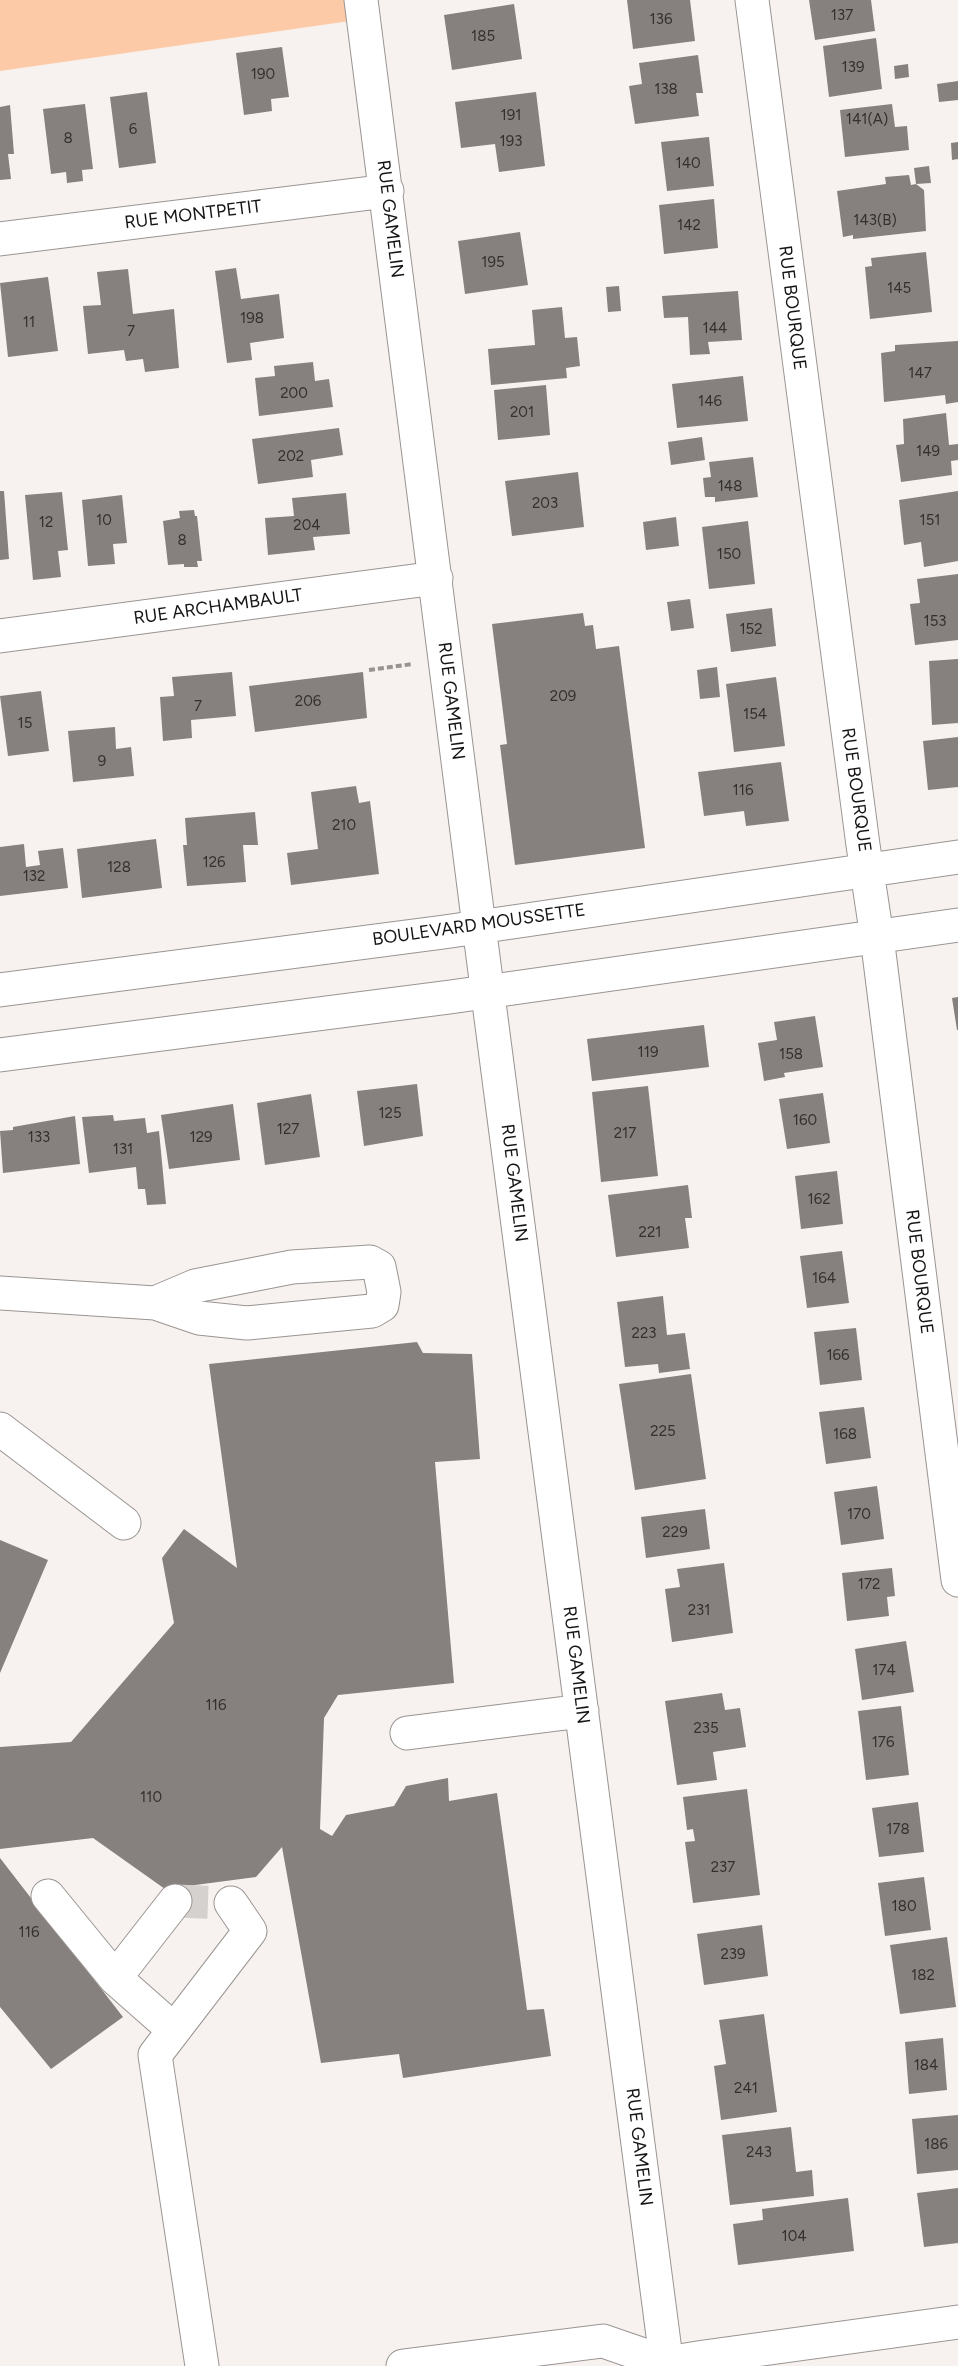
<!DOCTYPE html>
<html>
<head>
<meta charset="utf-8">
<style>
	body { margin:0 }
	canvas { display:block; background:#f7f2ef }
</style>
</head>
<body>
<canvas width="958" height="2366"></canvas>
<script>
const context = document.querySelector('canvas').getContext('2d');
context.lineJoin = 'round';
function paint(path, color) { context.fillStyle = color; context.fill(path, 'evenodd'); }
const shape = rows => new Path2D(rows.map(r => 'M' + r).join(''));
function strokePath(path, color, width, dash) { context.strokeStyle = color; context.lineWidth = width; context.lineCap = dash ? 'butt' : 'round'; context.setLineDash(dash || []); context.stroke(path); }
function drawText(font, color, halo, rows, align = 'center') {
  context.font = font + ' Figtree,sans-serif'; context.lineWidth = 4.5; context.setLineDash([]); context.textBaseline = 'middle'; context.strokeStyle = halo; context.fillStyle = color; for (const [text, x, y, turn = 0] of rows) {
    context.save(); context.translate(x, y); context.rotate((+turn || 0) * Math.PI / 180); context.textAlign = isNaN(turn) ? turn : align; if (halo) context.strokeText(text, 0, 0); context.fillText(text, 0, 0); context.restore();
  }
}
paint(shape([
	[0,0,361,0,364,19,0,71]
]), '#fdcaa7');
paint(shape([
	[627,0,690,0,695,41,633,49],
	[809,0,871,0,875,31,815,40],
	[514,4,522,59,452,70,444,15],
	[876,38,882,89,829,97,823,46],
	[282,47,289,97,271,99,272,111,244,115,236,53],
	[698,55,703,93,696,93,699,116,635,124,629,86,642,84,639,63],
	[908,64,909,77,895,79,894,66],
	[958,81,958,100,939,102,937,84],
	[147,92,156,163,119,168,110,97],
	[536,92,545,166,499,172,495,144,461,148,455,102],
	[85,104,93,169,82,170,83,181,67,183,66,172,51,174,43,109],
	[892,104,895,127,907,126,909,150,845,157,840,110],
	[10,105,14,154,8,154,11,179,0,180,0,107],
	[709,137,714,186,667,191,661,142],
	[958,142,958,159,952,160,951,143],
	[929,166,931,183,916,184,924,190,926,231,853,239,853,235,843,237,837,191,886,184,885,177,909,175,911,185,916,184,914,168],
	[714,199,718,248,664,254,659,205],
	[520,232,528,285,465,294,458,241],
	[926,252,932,312,870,319,865,267,872,266,871,258],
	[236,268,241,299,279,294,284,338,250,343,252,360,227,363,215,271],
	[128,269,133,314,174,309,179,368,145,372,143,359,126,361,124,350,88,354,83,306,101,305,97,272],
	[48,277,58,351,8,357,0,283],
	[619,286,621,311,608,312,606,287],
	[738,291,742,340,708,342,710,354,690,355,688,317,664,318,662,296],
	[562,307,565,338,577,337,580,366,566,368,567,378,491,385,488,349,535,345,532,310],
	[958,341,958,402,946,404,945,395,884,402,881,353,895,351,895,345],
	[313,362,315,381,329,379,333,407,259,416,255,378,275,376,274,366],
	[743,376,748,421,677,428,672,384],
	[546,385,550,435,498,440,494,390],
	[946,413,949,445,958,444,958,460,951,461,952,475,901,482,896,445,904,444,903,419],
	[339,428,343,455,311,460,313,477,258,484,252,439],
	[702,437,705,460,671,465,668,442],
	[753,457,758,497,715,502,715,497,705,497,703,478,711,477,709,462],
	[578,472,584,527,512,536,505,481],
	[0,491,4,491,9,559,0,560],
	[958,491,958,561,924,567,921,542,904,545,899,500],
	[62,492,68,550,58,551,61,577,33,580,25,495],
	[346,493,350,534,313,537,315,550,268,555,265,518,294,516,292,498],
	[122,495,127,543,113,544,115,564,88,566,82,500],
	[194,510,195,516,197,516,202,561,197,561,198,567,184,567,184,564,168,565,163,521,180,518,179,511],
	[676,517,679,546,646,550,643,522],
	[748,521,755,584,709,589,702,527],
	[958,574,958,640,915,645,910,604,920,603,917,579],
	[690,599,694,628,671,631,667,602],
	[772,608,776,646,731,652,726,614],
	[583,613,585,626,593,625,596,649,619,646,645,848,515,865,500,745,507,744,492,624],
	[958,659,958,723,932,725,929,661],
	[717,667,720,697,700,699,697,670],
	[232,672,236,716,191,720,192,738,163,741,160,697,174,696,172,677],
	[363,672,367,718,255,732,249,686],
	[776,677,785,746,734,752,726,684],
	[41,691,49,751,8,756,0,696],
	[115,727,116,749,131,747,134,776,73,782,68,731],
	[958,737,958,787,928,790,923,741],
	[781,762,789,821,746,826,744,811,704,816,698,772],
	[356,786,359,803,370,801,379,874,291,885,287,853,318,849,311,792],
	[255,812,258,845,243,845,246,882,187,886,183,845,187,845,185,818],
	[156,839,162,888,82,898,77,849],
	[24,844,26,867,40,865,38,851,63,848,68,888,0,896,0,847],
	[958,997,958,1030,957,1030,952,998],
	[815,1016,823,1067,784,1073,785,1077,764,1081,758,1043,777,1040,774,1022],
	[704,1025,709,1067,592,1081,587,1039],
	[417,1084,423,1136,364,1146,357,1091],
	[648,1086,658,1176,601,1182,592,1092],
	[823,1093,830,1143,787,1149,779,1099],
	[311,1094,320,1157,265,1165,257,1103],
	[233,1104,240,1160,169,1169,161,1115],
	[113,1115,114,1121,145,1118,147,1133,159,1131,166,1204,147,1205,145,1189,138,1189,136,1167,89,1173,82,1117],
	[75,1116,80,1164,3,1173,0,1131,13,1130,13,1127],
	[837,1171,843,1224,801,1229,795,1176],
	[688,1185,692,1218,685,1218,689,1248,616,1257,608,1195],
	[842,1251,849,1303,807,1308,800,1256],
	[663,1296,667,1335,685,1333,690,1369,659,1373,658,1364,625,1367,617,1302],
	[856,1328,862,1380,820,1385,814,1332],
	[417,1342,423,1353,472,1354,480,1459,435,1462,454,1683,338,1695,324,1718,320,1829,332,1836,346,1815,394,1806,406,1786,448,1778,449,1801,497,1793,527,2010,544,2009,551,2056,403,2078,399,2054,321,2063,282,1847,256,1877,165,1889,93,1838,0,1849,0,1747,71,1742,174,1623,162,1558,184,1529,237,1568,209,1364],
	[691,1374,706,1479,635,1490,619,1384],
	[864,1407,871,1458,826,1464,819,1412],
	[877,1486,884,1539,841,1545,834,1492],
	[705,1509,710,1549,646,1558,641,1517],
	[0,1540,48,1560,0,1673],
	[724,1563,733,1633,672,1642,665,1589,680,1587,677,1569],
	[892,1568,895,1596,887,1597,889,1616,847,1621,842,1573],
	[906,1641,914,1692,862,1700,855,1649],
	[722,1693,725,1710,740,1708,746,1747,713,1752,717,1780,677,1785,665,1701],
	[901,1706,909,1775,866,1780,858,1711],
	[747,1789,760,1895,693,1903,685,1842,695,1841,693,1829,687,1830,683,1797],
	[918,1802,924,1852,879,1857,872,1808],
	[0,1858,123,2017,51,2069,0,2007],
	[924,1877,931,1930,885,1936,878,1883],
	[762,1925,768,1976,704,1985,697,1934],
	[947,1937,956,2007,900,2014,890,1945],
	[764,2014,777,2112,721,2120,714,2066,726,2064,719,2020],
	[943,2038,947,2090,909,2094,905,2042],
	[958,2115,958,2170,917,2174,912,2119],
	[791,2127,796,2172,812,2170,814,2196,730,2205,722,2135],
	[958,2188,958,2243,924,2247,917,2193],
	[848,2198,854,2251,738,2265,733,2224,763,2220,762,2209]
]), '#86817e');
strokePath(shape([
	[175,1901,231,1903]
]), '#d5d1ce', 33, [33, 16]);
const minor = shape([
	[361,0,479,926,667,2366],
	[752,0,863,845,877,937,958,1580],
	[0,239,387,191],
	[0,636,436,578],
	[0,990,444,932,958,857],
	[0,1055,450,997,958,925],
	[0,1293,155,1303,199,1318,247,1323,372,1311,382,1305,384,1292,379,1267,370,1262,292,1267,195,1286,155,1303],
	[0,1429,124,1523],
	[407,1733,582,1711],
	[48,1896,115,1978,174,2030],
	[115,1978,175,1901],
	[202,2366,155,2055,250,1931,231,1903],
	[403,2366,603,2341,667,2363],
	[664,2366,667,2363,704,2357,958,2322]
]);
strokePath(minor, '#9a9592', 35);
strokePath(shape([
	[369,670,413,664]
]), '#979391', 4, [6, 3]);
strokePath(minor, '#fff', 33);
drawText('15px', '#33302e', null, [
	["137",842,16],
	["136",661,20],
	["185",483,37],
	["139",853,68],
	["190",263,75],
	["138",666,90],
	["191",511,116],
	["141(A)",867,120],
	["6",133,130],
	["8",68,139],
	["193",511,142],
	["140",688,164],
	["143(B)",875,221],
	["142",689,226],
	["195",493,263],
	["145",899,289],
	["198",252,319],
	["11",29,323],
	["144",715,329],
	["7",131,332],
	["147",920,374],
	["200",294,394],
	["146",710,402],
	["201",522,413],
	["149",928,452],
	["202",291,457],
	["148",730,487],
	["203",545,504],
	["10",104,521],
	["151",930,521],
	["12",46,523],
	["204",307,526],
	["8",182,541],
	["150",729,555],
	["153",935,622],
	["152",751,630],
	["209",563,697],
	["206",308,702],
	["7",198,707],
	["154",755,715],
	["15",25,724],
	["9",102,762],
	["116",743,791],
	["210",344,826],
	["126",214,863],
	["128",119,868],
	["132",34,877],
	["119",648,1053],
	["158",791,1055],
	["125",390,1114],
	["160",805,1121],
	["127",288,1130],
	["217",625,1134],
	["133",39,1138],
	["129",201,1138],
	["131",123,1150],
	["162",819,1200],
	["221",650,1233],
	["164",824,1279],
	["223",644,1334],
	["166",838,1356],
	["225",663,1432],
	["168",845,1435],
	["170",859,1515],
	["229",675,1533],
	["172",869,1585],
	["231",699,1611],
	["174",884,1671],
	["116",216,1706],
	["235",706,1729],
	["176",883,1743],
	["110",151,1798],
	["178",898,1830],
	["237",723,1868],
	["180",904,1907],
	["116",29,1933],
	["239",733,1955],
	["182",923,1976],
	["184",926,2066],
	["241",746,2089],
	["186",936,2145],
	["243",759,2153],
	["104",794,2237]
]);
drawText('18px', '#171514', '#fff', [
	["RUE MONTPETIT",193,215,-7],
	["RUE GAMELIN",390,219,83],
	["RUE BOURQUE",792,308,83],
	["RUE ARCHAMBAULT",218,607,-8],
	["RUE GAMELIN",451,701,83],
	["RUE BOURQUE",856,790,82],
	["BOULEVARD MOUSSETTE",479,925,-8],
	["RUE GAMELIN",514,1183,83],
	["RUE BOURQUE",919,1272,83],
	["RUE GAMELIN",576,1665,83],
	["RUE GAMELIN",639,2147,83]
]);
</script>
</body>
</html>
